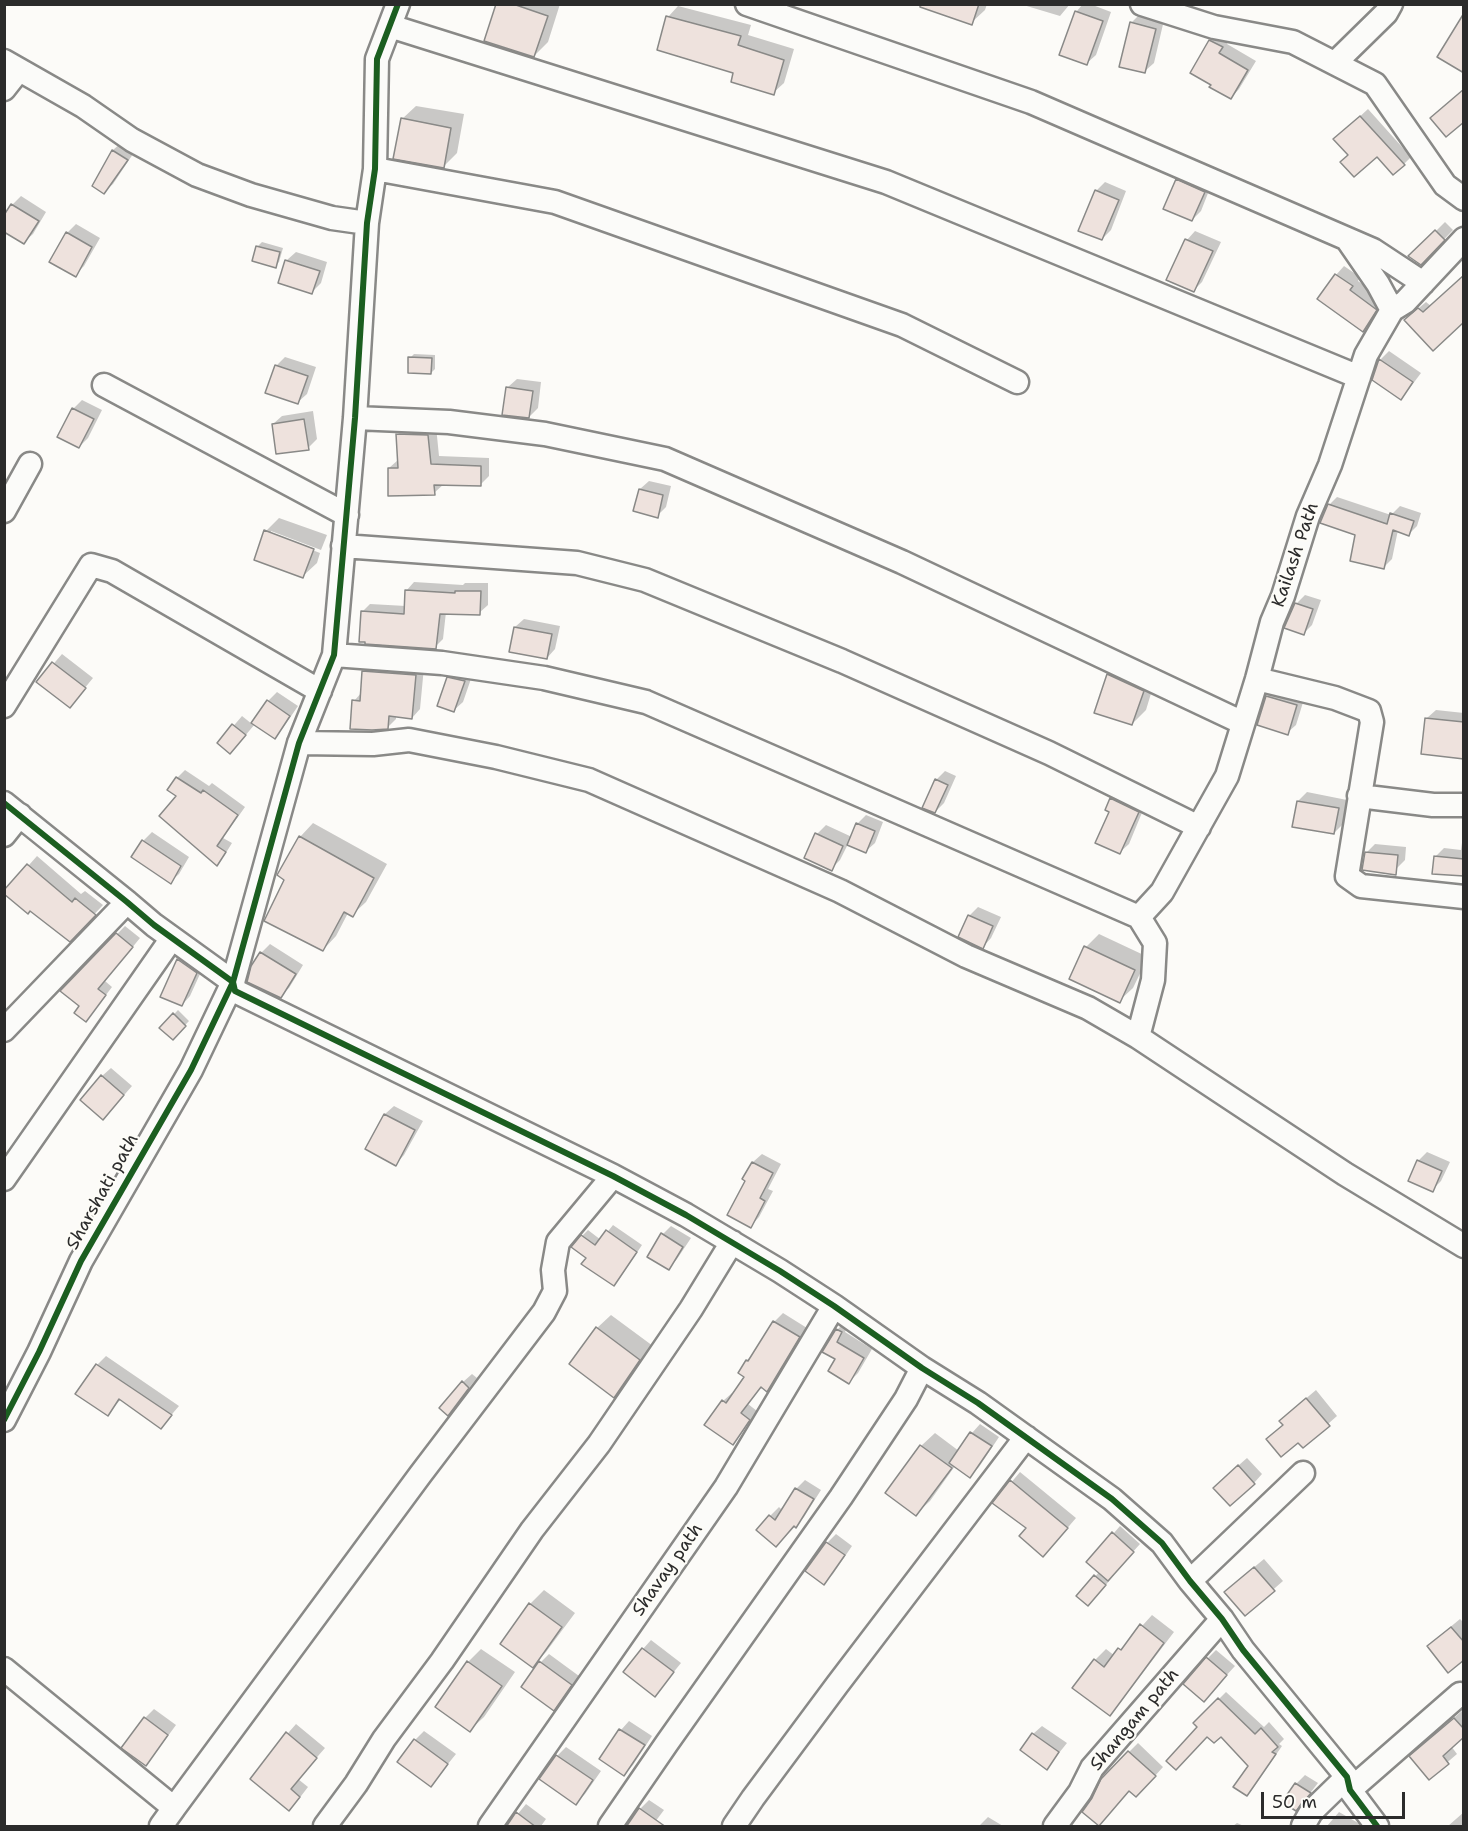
<!DOCTYPE html>
<html>
<head>
<meta charset="utf-8">
<style>
	body { margin:0 }
	#map { position:relative; width:1468px; height:1831px; overflow:hidden; background:#fcfbf8; font-family:"Shantell Sans",sans-serif }
	canvas { display:block }
	.frame { position:absolute; inset:0; border:6px solid #2b2b2b; pointer-events:none }
	.scale { position:absolute; left:1261px; top:1792px; width:144px; height:27px; box-sizing:border-box; border:3px solid #2b2b2b; border-top:0; padding-left:8px; font-size:18px; line-height:21px; white-space:nowrap; color:#2b2b2b; -webkit-text-stroke:4px #fdfcf7; paint-order:stroke }
</style>
</head>
<body>
<div id="map">
<canvas width="1468" height="1831"></canvas>
<div class="frame"></div>
<div class="scale">50 m</div>
</div>
<script>
const context = document.querySelector('canvas').getContext('2d');
context.lineJoin = 'round';
function paint(path, color) { context.fillStyle = color; context.fill(path, 'evenodd'); }
const shape = rows => new Path2D(rows.map(r => 'M' + r).join(''));
function strokePath(path, color, width, dash) { context.strokeStyle = color; context.lineWidth = width; context.lineCap = dash ? 'butt' : 'round'; context.setLineDash(dash || []); context.stroke(path); }
function drawText(font, color, halo, rows, align = 'center') {
  context.font = font + ' "Shantell Sans",sans-serif'; context.lineWidth = 4.5; context.setLineDash([]); context.textBaseline = 'middle'; context.strokeStyle = halo; context.fillStyle = color; for (const [text, x, y, turn = 0] of rows) {
    context.save(); context.translate(x, y); context.rotate((+turn || 0) * Math.PI / 180); context.textAlign = isNaN(turn) ? turn : align; if (halo) context.strokeText(text, 0, 0); context.fillText(text, 0, 0); context.restore();
  }
}
paint(shape([
	[498,4,560,4,548,42,534,56],
	[938,4,987,4,985,10,971,23],
	[1020,4,1070,4,1060,16],
	[1083,4,1090,4,1111,12,1096,55,1087,63,1076,12],
	[678,6,751,25,748,35,794,49,784,83,773,93,735,72,668,17],
	[1140,14,1164,20,1154,63,1145,71,1131,23],
	[1219,32,1231,37,1227,44,1256,61,1239,89,1231,98,1213,84,1192,73,1210,41],
	[416,106,464,114,457,153,444,166,402,119],
	[1368,109,1411,157,1404,164,1377,154,1343,132],
	[122,142,135,151,113,184,104,192,94,185,113,150],
	[1186,171,1212,183,1201,211,1192,220,1177,180],
	[1105,182,1126,191,1111,230,1102,239,1096,191],
	[21,196,46,212,33,234,24,242,12,205],
	[1445,222,1453,230,1421,263,1411,256],
	[76,224,100,238,84,266,75,275,67,233],
	[1195,231,1221,242,1202,282,1193,291,1168,279,1187,240],
	[262,242,283,248,279,262,275,266,254,260,258,246],
	[296,252,327,262,321,283,312,292,280,282,287,260],
	[1344,266,1360,277,1358,281,1384,300,1372,322,1363,330,1336,275],
	[1464,277,1464,327,1460,323,1413,313,1426,302,1431,306],
	[1389,351,1421,373,1409,389,1400,398,1374,379,1381,359],
	[414,354,435,355,435,369,431,373,410,358],
	[285,357,316,367,307,394,298,402,276,366],
	[517,379,541,382,538,408,529,417,508,387],
	[82,400,102,410,88,438,79,447,73,409],
	[313,411,317,439,308,448,273,424,282,416],
	[406,426,436,426,439,456,489,458,489,476,480,485,444,484,434,493,389,468,398,460,397,435],
	[649,481,671,486,666,507,657,516,640,489],
	[1337,497,1391,515,1400,506,1421,513,1417,526,1409,534,1398,530,1392,559,1384,567,1357,534,1329,505],
	[279,518,327,535,321,550,271,531,271,534,320,553,317,563,303,576,266,531],
	[414,582,463,585,465,583,488,583,488,605,479,613,446,612,443,639,435,647,362,612,370,604,406,606,406,591],
	[1305,595,1321,600,1312,625,1304,633,1296,604],
	[524,619,560,626,555,649,547,658,515,627],
	[62,654,93,678,70,706,38,682],
	[1121,661,1156,677,1146,710,1132,724,1096,712,1108,674],
	[372,663,424,667,420,709,412,718,396,716,396,719,388,727,354,701,362,692,364,671],
	[457,669,473,673,463,702,454,710,448,678],
	[1276,688,1305,696,1296,725,1287,733,1267,696],
	[277,692,298,706,283,728,274,737,255,724,239,743,219,743,242,716,252,724,268,701],
	[1436,710,1464,713,1464,756,1427,718],
	[185,770,209,786,212,783,245,807,223,838,232,843,224,856,216,864,178,796,177,778],
	[945,771,956,776,944,803,935,812,936,780],
	[1120,790,1146,803,1129,844,1120,852,1111,811,1111,799],
	[1307,792,1347,800,1343,824,1334,833,1298,801],
	[866,815,883,822,875,843,866,851,848,844,840,860,831,869,806,857,817,834,826,825,852,837,857,824],
	[313,823,387,864,366,902,352,915,348,913,336,936,323,950,286,879,300,837],
	[1464,828,1464,875,1435,857,1444,848,1461,850],
	[152,832,189,857,179,874,170,882,143,841],
	[1375,844,1406,847,1405,860,1396,869,1366,853],
	[37,856,81,894,85,891,103,905,70,940,5,892],
	[978,907,1001,917,991,938,983,947,969,916],
	[125,926,140,938,105,981,112,987,93,1012,81,1006,62,991],
	[1099,934,1148,957,1133,988,1119,1001,1086,947],
	[270,944,303,965,289,988,280,996,261,953],
	[187,951,205,963,190,996,182,1005,178,960],
	[178,1010,189,1021,173,1038,161,1028],
	[111,1068,132,1086,112,1109,102,1076],
	[394,1106,423,1121,404,1155,396,1164,367,1149,385,1114],
	[1427,1152,1450,1162,1441,1181,1432,1190,1418,1161],
	[762,1154,781,1164,768,1189,773,1191,759,1217,751,1226,747,1180,744,1178,753,1162],
	[613,1225,642,1245,620,1278,614,1284,588,1257,582,1236,588,1230,601,1240],
	[671,1226,691,1238,677,1259,668,1268,663,1234],
	[783,1313,807,1328,775,1381,767,1390,762,1386,748,1404,757,1411,741,1434,732,1443,723,1401,732,1393,734,1394,746,1376,740,1372,747,1360,755,1353,774,1322],
	[611,1315,653,1346,628,1382,614,1396,597,1328],
	[846,1321,849,1323,845,1332,872,1349,858,1373,849,1382,837,1358,824,1352,837,1330],
	[106,1356,179,1406,161,1427,121,1399,108,1414,97,1365],
	[472,1374,477,1378,448,1414,463,1382],
	[1316,1390,1337,1416,1303,1446,1284,1424,1290,1412],
	[980,1424,999,1437,979,1467,970,1476,955,1466,930,1501,916,1514,921,1446,935,1433,959,1451,972,1433],
	[1247,1458,1262,1474,1254,1483,1223,1479],
	[1020,1472,1076,1518,1052,1546,994,1503],
	[805,1480,821,1490,804,1517,785,1537,770,1516,779,1507,783,1511,796,1489],
	[1120,1526,1140,1544,1113,1574,1114,1575,1097,1596,1078,1596,1100,1571,1089,1562],
	[836,1534,852,1546,833,1574,824,1583,827,1543],
	[1264,1559,1283,1581,1245,1614,1235,1583],
	[544,1590,575,1613,546,1652,533,1666,502,1643,530,1604],
	[1152,1615,1174,1632,1120,1703,1110,1714,1095,1660,1106,1649,1115,1656],
	[1460,1619,1464,1623,1464,1659,1437,1638],
	[651,1640,681,1663,655,1695,643,1649],
	[481,1649,515,1672,484,1717,470,1730,468,1662],
	[1216,1650,1235,1666,1204,1700,1208,1658],
	[549,1654,579,1676,563,1700,554,1709,541,1662],
	[1226,1692,1264,1727,1269,1722,1284,1739,1279,1744,1282,1746,1254,1787,1246,1794,1250,1765,1221,1735,1199,1727,1195,1723],
	[154,1709,176,1725,154,1755,145,1764,145,1718],
	[1463,1710,1464,1735,1451,1746,1457,1754,1429,1778,1420,1747],
	[629,1721,652,1736,633,1765,624,1774,601,1759,621,1730],
	[296,1724,325,1748,298,1779,308,1787,298,1800,269,1755],
	[1042,1726,1067,1743,1047,1768,1033,1734],
	[424,1731,456,1754,431,1785,415,1740],
	[1138,1743,1163,1767,1145,1787,1129,1752],
	[566,1747,601,1771,585,1794,576,1803,557,1756],
	[1305,1775,1318,1783,1304,1801,1284,1802,1296,1784],
	[649,1800,664,1810,652,1826,640,1809],
	[526,1804,546,1819,541,1826,508,1826],
	[1339,1812,1360,1824,1358,1826,1327,1826],
	[1464,1812,1464,1826,1447,1826,1448,1826],
	[988,1817,1003,1826,979,1826],
	[1237,1823,1244,1826,1233,1826]
]), '#0003');
const building = shape([
	[496,4,513,4,548,16,534,57,484,41,496,4],
	[920,4,979,4,972,25,920,7,920,4],
	[1075,11,1103,21,1087,65,1059,55,1075,11],
	[1464,13,1464,73,1437,57,1464,13],
	[666,16,741,36,738,45,784,60,774,95,731,82,733,73,657,50,666,16],
	[1130,22,1156,29,1145,73,1119,67,1130,22],
	[1209,40,1223,47,1219,53,1248,70,1231,99,1209,87,1211,85,1190,73,1209,40],
	[1464,89,1464,122,1446,137,1430,118,1464,89],
	[1360,116,1405,165,1393,175,1377,157,1354,177,1340,162,1348,155,1333,139,1360,116],
	[401,118,451,128,444,168,393,159,401,118],
	[112,150,128,160,104,194,92,186,112,150],
	[1176,179,1205,192,1192,221,1163,209,1176,179],
	[1095,190,1119,200,1102,240,1078,231,1095,190],
	[11,204,39,221,24,244,4,232,4,215,11,204],
	[1435,230,1445,240,1421,265,1408,256,1435,230],
	[66,232,92,247,76,277,49,262,66,232],
	[1185,239,1213,251,1194,292,1166,280,1185,239],
	[256,246,280,252,276,268,252,261,256,246],
	[285,260,320,271,312,294,278,283,285,260],
	[1335,274,1353,286,1350,290,1377,310,1363,332,1317,299,1335,274],
	[1464,275,1464,322,1433,351,1404,320,1418,308,1423,312,1464,275],
	[408,357,432,358,431,374,408,373,408,357],
	[1379,359,1413,382,1401,400,1372,380,1379,359],
	[275,365,308,376,298,404,265,393,275,365],
	[506,387,533,391,529,418,502,415,506,387],
	[72,408,94,419,79,448,57,437,72,408],
	[304,419,309,450,276,454,272,424,304,419],
	[396,434,428,435,431,464,481,466,481,486,434,485,435,495,388,496,388,468,398,468,396,434],
	[639,489,663,495,658,518,633,511,639,489],
	[1328,504,1387,524,1390,513,1414,521,1409,536,1393,530,1384,569,1350,561,1355,535,1320,523,1328,504],
	[264,530,314,549,303,578,254,560,264,530],
	[405,590,455,593,455,591,481,591,480,615,440,614,436,649,365,644,365,642,359,642,361,611,404,614,405,590],
	[1295,603,1313,609,1304,635,1284,628,1295,603],
	[514,627,552,634,547,659,509,652,514,627],
	[52,662,86,688,70,708,36,682,52,662],
	[362,671,416,675,412,719,389,716,388,729,372,730,350,729,352,700,360,701,362,671],
	[1107,674,1144,691,1132,725,1094,713,1107,674],
	[447,677,465,681,454,712,437,706,447,677],
	[1266,696,1297,705,1288,735,1257,725,1266,696],
	[267,700,290,716,275,739,251,723,267,700],
	[1425,718,1464,722,1464,759,1421,754,1425,718],
	[232,724,246,735,230,754,217,743,232,724],
	[176,777,201,793,203,790,238,815,217,846,226,852,217,866,159,816,176,796,167,790,176,777],
	[935,779,948,785,935,813,922,808,935,779],
	[1110,798,1139,812,1120,854,1095,843,1109,812,1105,810,1110,798],
	[1297,801,1339,808,1334,834,1292,827,1297,801],
	[856,823,875,831,866,853,847,845,856,823],
	[815,833,843,846,832,871,804,858,815,833],
	[299,836,374,878,353,917,344,912,323,951,264,921,284,880,277,875,299,836],
	[142,840,181,866,171,884,131,857,142,840],
	[1365,852,1398,855,1396,875,1362,870,1365,852],
	[1434,856,1464,859,1464,876,1432,874,1434,856],
	[27,864,72,902,75,898,96,915,70,942,30,911,28,914,4,894,4,890,27,864],
	[968,915,993,926,983,949,958,937,968,915],
	[116,933,133,947,98,989,106,995,86,1022,74,1013,79,1006,60,991,116,933],
	[1084,946,1135,970,1120,1003,1069,979,1084,946],
	[260,952,296,974,281,998,247,982,251,966,260,952],
	[177,959,197,973,182,1006,160,997,177,959],
	[173,1013,186,1026,173,1040,159,1028,173,1013],
	[101,1075,124,1095,103,1120,80,1100,101,1075],
	[384,1114,415,1130,396,1166,365,1149,384,1114],
	[1417,1160,1442,1171,1433,1192,1408,1181,1417,1160],
	[752,1162,773,1173,760,1198,765,1201,751,1228,727,1215,745,1181,742,1179,752,1162],
	[606,1230,637,1252,614,1286,581,1264,586,1258,571,1247,581,1235,595,1245,606,1230],
	[661,1233,683,1247,669,1270,647,1257,661,1233],
	[773,1321,800,1337,767,1392,761,1387,741,1413,750,1420,733,1445,704,1425,722,1400,726,1403,744,1377,738,1373,746,1360,748,1361,773,1321],
	[596,1327,640,1360,614,1398,569,1364,596,1327],
	[836,1329,842,1332,837,1342,864,1358,849,1384,828,1371,835,1359,822,1352,836,1329],
	[96,1364,172,1415,161,1429,119,1399,108,1416,75,1394,96,1364],
	[462,1381,469,1388,448,1416,439,1408,462,1381],
	[1306,1398,1330,1426,1303,1448,1298,1443,1281,1457,1266,1439,1283,1425,1279,1421,1306,1398],
	[970,1432,992,1446,970,1478,949,1463,970,1432],
	[920,1445,952,1468,916,1516,885,1493,920,1445],
	[1238,1465,1255,1484,1230,1506,1213,1488,1238,1465],
	[1010,1480,1068,1528,1043,1557,1019,1536,1026,1528,992,1503,1010,1480],
	[795,1488,814,1499,796,1528,794,1526,776,1547,756,1530,769,1515,775,1520,795,1488],
	[1112,1532,1134,1552,1108,1581,1086,1562,1112,1532],
	[826,1542,845,1555,824,1585,805,1571,826,1542],
	[1254,1567,1275,1591,1245,1616,1224,1592,1254,1567],
	[1094,1575,1106,1585,1088,1606,1076,1596,1094,1575],
	[529,1603,562,1627,533,1668,500,1644,529,1603],
	[1140,1624,1164,1643,1110,1716,1072,1688,1094,1659,1104,1667,1118,1648,1121,1650,1140,1624],
	[1451,1627,1464,1642,1464,1660,1448,1673,1427,1646,1451,1627],
	[642,1648,674,1672,655,1697,623,1672,642,1648],
	[1206,1657,1227,1675,1204,1702,1183,1684,1206,1657],
	[467,1661,502,1686,470,1732,435,1707,467,1661],
	[539,1661,572,1685,554,1711,521,1687,539,1661],
	[1218,1698,1255,1734,1261,1728,1278,1747,1272,1752,1276,1754,1247,1796,1233,1787,1248,1766,1221,1737,1214,1743,1207,1737,1176,1770,1166,1761,1197,1727,1193,1723,1218,1698],
	[144,1717,168,1735,146,1766,121,1748,144,1717],
	[1454,1718,1464,1729,1464,1737,1443,1756,1449,1764,1429,1780,1409,1756,1454,1718],
	[619,1729,645,1745,624,1776,599,1759,619,1729],
	[286,1732,317,1758,291,1789,300,1797,289,1811,250,1779,286,1732],
	[1032,1733,1059,1752,1047,1770,1020,1750,1032,1733],
	[414,1739,448,1764,431,1787,397,1762,414,1739],
	[1128,1751,1156,1776,1136,1797,1129,1791,1099,1826,1082,1812,1092,1798,1101,1779,1128,1751],
	[556,1755,593,1780,576,1805,539,1779,556,1755],
	[1295,1783,1311,1793,1296,1811,1282,1802,1295,1783],
	[639,1808,666,1827,626,1827,639,1808],
	[516,1812,536,1827,506,1827,516,1812]
]);
paint(building, '#eee2dd');
strokePath(building, '#898987', 1.5);
const street = shape([
	[747,4,1031,102,1373,250,1423,283],
	[1142,4,1214,27,1293,42,1375,84,1445,185,1464,199],
	[390,26,886,182,1359,377],
	[4,61,83,106,132,140,197,175,251,195,332,218,367,223],
	[1335,63,1386,13,1391,4],
	[4,89,19,70],
	[375,169,555,202,902,325,1017,382],
	[1347,239,1378,284,1392,310],
	[104,385,347,515],
	[355,418,449,422,545,434,665,459,902,562,1243,723],
	[4,511,30,464],
	[343,546,577,563,645,580,842,661,1049,753,1199,827],
	[334,655,442,663,544,678,646,702,1139,917,1155,943,1153,980,1138,1037],
	[1257,679,1335,698,1369,711,1372,722,1347,876,1361,886,1464,897],
	[4,706,91,565,112,571,320,691],
	[299,743,373,744,409,740,496,757,589,780,840,891,966,956,1088,1008,1138,1037,1345,1174,1464,1246],
	[1359,796,1433,805,1464,805],
	[4,803,127,902,154,925,233,982,235,991,613,1176,686,1215,780,1271,834,1306,922,1368,978,1403,1112,1499,1162,1543,1190,1581,1222,1619,1243,1650,1347,1777,1350,1790,1377,1826],
	[4,835,20,815],
	[1139,917,1162,892,1227,776,1257,679,1272,622,1283,596,1308,516,1330,465,1366,355,1392,310,1405,302,1464,239],
	[4,1030,127,902],
	[4,1179,172,938],
	[4,1420,39,1352,81,1261,191,1070,233,982,299,743,334,655,355,418,367,223,375,169,377,59,398,4],
	[1190,1581,1303,1473],
	[4,1669,174,1808,420,1475,544,1312,555,1291,553,1270,558,1242,613,1176],
	[1350,1790,1460,1694],
	[161,1826,174,1808],
	[325,1826,356,1784,384,1739,442,1661,532,1530,599,1444,691,1309,732,1242],
	[490,1826,726,1487,834,1306],
	[610,1826,667,1743,841,1497,906,1399,922,1368],
	[734,1826,753,1798,837,1685,1026,1437],
	[1055,1826,1080,1792,1092,1768,1222,1619],
	[1303,1826,1311,1812,1347,1777]
]);
strokePath(street, '#898987', 27);
strokePath(street, '#fbfbf9', 22);
strokePath(shape([
	[4,803,127,902,154,925,233,982,235,991,613,1176,686,1215,780,1271,834,1306,922,1368,978,1403,1112,1499,1162,1543,1190,1581,1222,1619,1243,1650,1347,1777,1350,1790,1377,1826],
	[4,1420,39,1352,81,1261,191,1070,233,982,299,743,334,655,355,418,367,223,375,169,377,59,398,4]
]), '#1b5e20', 6);
drawText('18px', '#2b2b2b', '#fdfcf7', [
	["Kailash Path",1296,555,-71],
	["Sharshati path",103,1192,-61],
	["Shavay path",668,1570,-55],
	["Shangam path",1135,1720,-50]
]);
</script>
</body>
</html>
